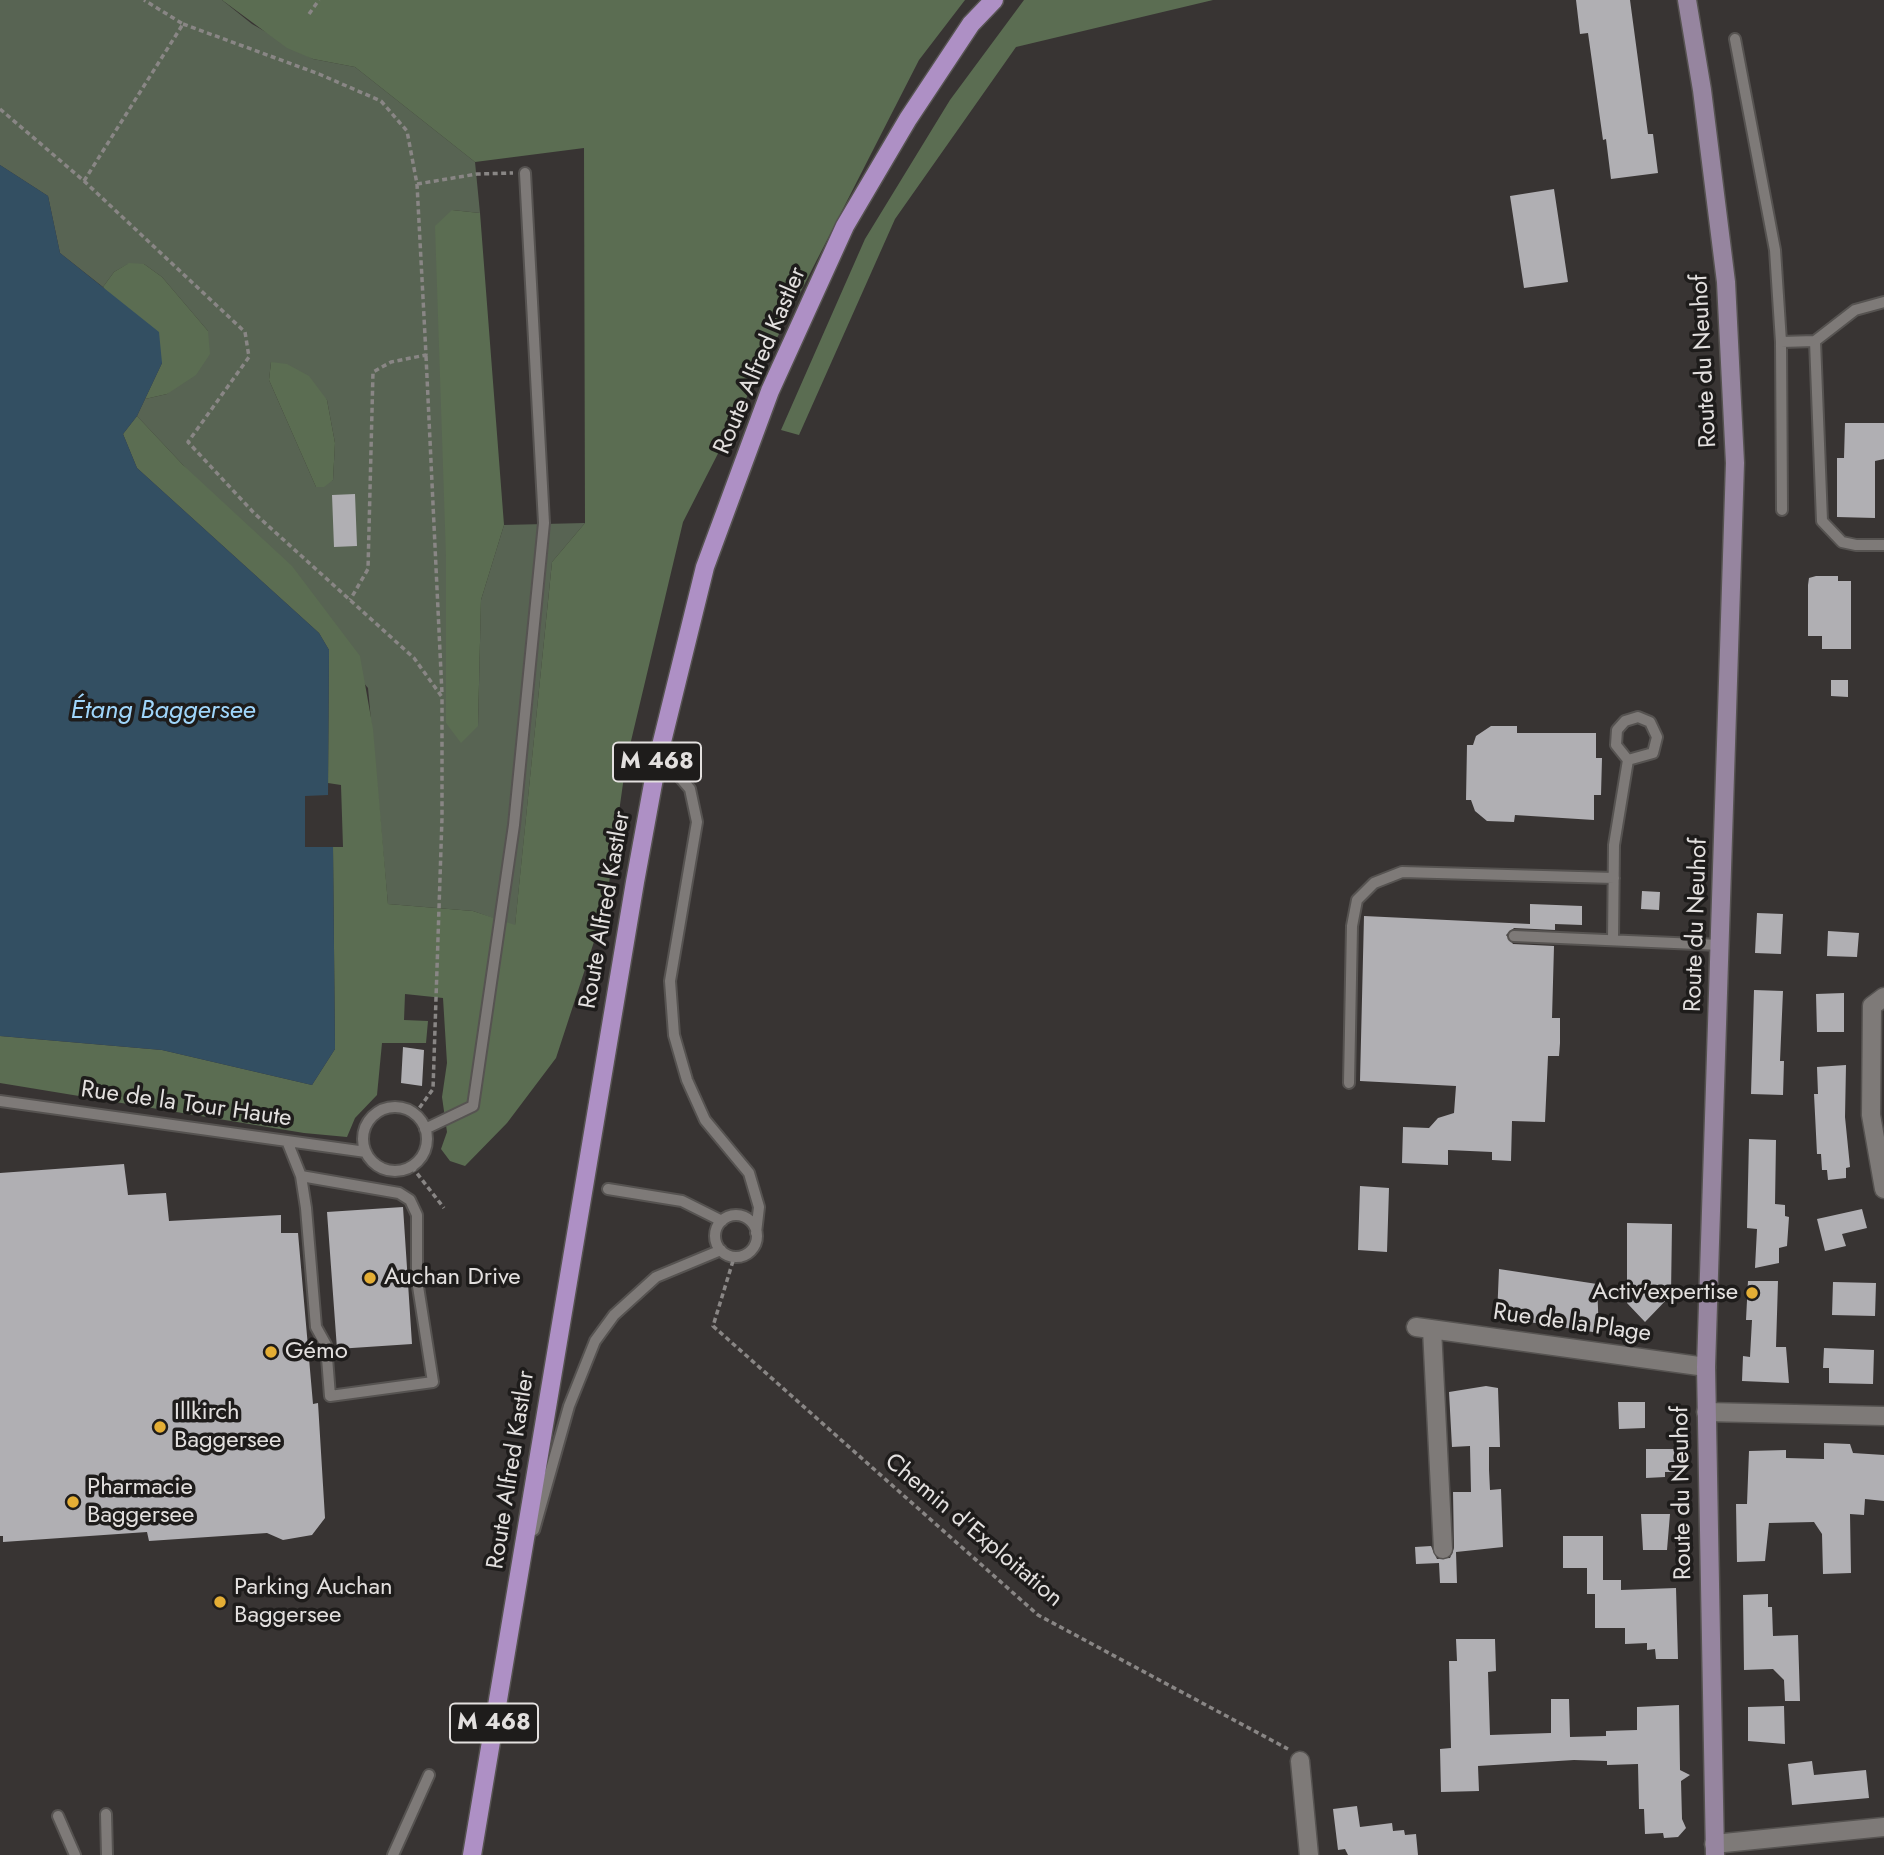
<!DOCTYPE html>
<html>
<head>
<meta charset="utf-8">
<style>
	body { margin:0 }
	canvas { display:block; background:#383433 }
</style>
</head>
<body>
<canvas width="1884" height="1855"></canvas>
<script>
const context = document.querySelector('canvas').getContext('2d');
context.lineJoin = 'round';
function paint(path, color) { context.fillStyle = color; context.fill(path, 'evenodd'); }
const shape = rows => new Path2D(rows.map(r => 'M' + r).join(''));
function strokePath(path, color, width, dash) { context.strokeStyle = color; context.lineWidth = width; context.lineCap = dash ? 'butt' : 'round'; context.setLineDash(dash || []); context.stroke(path); }
function drawText(font, color, halo, rows, align = 'center') {
  context.font = font + ' Jost,sans-serif'; context.lineWidth = 7; context.setLineDash([]); context.textBaseline = 'middle'; context.strokeStyle = halo; context.fillStyle = color; for (const [text, x, y, turn = 0] of rows) {
    context.save(); context.translate(x, y); context.rotate((+turn || 0) * Math.PI / 180); context.textAlign = isNaN(turn) ? turn : align; if (halo) context.strokeText(text, 0, 0); context.fillText(text, 0, 0); context.restore();
  }
}
paint(shape([
	[0,0,222,0,252,24,313,59,355,67,475,162,480,213,452,210,446,723,478,726,481,600,504,525,585,523,552,562,515,926,473,911,388,904,368,688,183,465,137,416,145,399,167,394,208,331,162,277,144,264,128,264,114,272,103,287,60,253,48,196,0,165],
	[271,362,327,400,335,443,333,480,316,487,269,380]
]), '#586453');
paint(shape([
	[222,0,965,0,919,60,683,522,626,762,606,905,556,1058,507,1123,465,1166,450,1161,441,1149,447,1132,442,1097,447,1063,443,998,405,994,404,1020,428,1021,426,1043,382,1043,377,1095,355,1118,347,1137,304,1133,0,1083,0,1036,162,1050,312,1085,335,1049,333,847,343,847,341,785,328,783,329,650,319,633,137,468,123,434,137,416,183,465,292,566,360,656,373,729,388,904,473,911,515,925,552,562,585,523,584,148,475,162,355,67,313,59,287,48],
	[1024,0,1213,0,1016,47,895,219,799,435,781,430,865,239,950,100],
	[452,210,480,213,504,525,481,600,478,726,461,743,446,723,446,557,435,226],
	[129,263,144,264,162,277,208,331,210,354,196,375,167,394,145,399,162,363,103,287,114,272],
	[271,362,287,364,309,376,327,400,335,443,333,480,324,487,316,487,269,380]
]), '#5b6d52');
paint(shape([
	[0,165,48,196,60,253,159,332,162,363,137,416,123,434,137,468,319,633,329,650,328,795,305,796,305,847,333,847,335,1049,312,1085,162,1050,0,1036]
]), '#334f62');
paint(shape([
	[1576,0,1630,0,1648,134,1653,134,1658,173,1611,179,1606,139,1603,140,1588,33,1580,34],
	[1554,189,1568,282,1524,288,1510,196],
	[1845,423,1884,423,1884,459,1875,461,1875,518,1837,517,1837,458,1844,458],
	[355,494,357,546,334,547,332,495],
	[1816,576,1838,576,1838,581,1851,581,1851,649,1822,649,1822,636,1808,636,1808,585,1809,578],
	[1831,680,1848,680,1848,697,1831,696],
	[1491,726,1517,726,1517,733,1596,733,1596,758,1602,758,1601,795,1594,795,1594,820,1515,815,1514,822,1487,821,1475,811,1471,800,1466,800,1467,745,1473,745,1476,736],
	[1642,891,1660,892,1659,910,1641,909],
	[1530,904,1582,906,1582,925,1555,924,1555,930,1514,928,1506,935,1513,944,1554,946,1552,1018,1560,1018,1560,1043,1559,1056,1548,1056,1545,1122,1512,1121,1511,1161,1492,1160,1492,1152,1448,1150,1448,1165,1402,1163,1403,1127,1429,1128,1438,1118,1454,1113,1456,1086,1360,1081,1364,916,1530,924],
	[1757,913,1783,914,1781,954,1755,953],
	[1828,931,1859,933,1857,957,1827,956],
	[1754,990,1783,991,1780,1061,1784,1061,1783,1095,1751,1094],
	[1844,993,1844,1032,1817,1032,1816,994],
	[403,1047,424,1050,422,1086,401,1083],
	[1846,1065,1845,1117,1850,1167,1846,1168,1846,1178,1828,1180,1827,1170,1822,1170,1821,1154,1817,1154,1814,1094,1818,1094,1817,1067],
	[1749,1139,1776,1140,1775,1204,1785,1205,1785,1216,1789,1217,1787,1246,1779,1248,1779,1263,1755,1268,1757,1229,1747,1228],
	[124,1164,128,1195,166,1193,169,1221,281,1215,281,1233,298,1233,313,1404,318,1403,325,1518,312,1535,283,1540,267,1533,149,1541,147,1532,3,1542,3,1536,0,1536,0,1173],
	[1360,1186,1389,1188,1387,1252,1358,1250],
	[403,1207,412,1344,337,1349,327,1212],
	[1862,1209,1867,1228,1842,1234,1846,1246,1825,1251,1817,1219],
	[1627,1223,1672,1224,1671,1295,1645,1322,1627,1303],
	[1499,1269,1597,1284,1599,1333,1497,1317],
	[1748,1281,1778,1281,1776,1347,1786,1347,1789,1383,1742,1381,1743,1356,1750,1357,1752,1320,1746,1320],
	[1833,1282,1876,1283,1875,1316,1832,1315],
	[1824,1348,1874,1350,1873,1384,1829,1383,1829,1368,1823,1368],
	[1486,1386,1498,1388,1500,1447,1489,1447,1489,1470,1490,1490,1501,1489,1503,1547,1456,1552,1457,1583,1440,1583,1439,1563,1416,1564,1415,1547,1431,1546,1437,1559,1450,1558,1454,1548,1453,1492,1471,1492,1470,1446,1452,1447,1449,1392],
	[1618,1402,1645,1402,1645,1428,1619,1429],
	[1824,1443,1850,1444,1853,1453,1884,1455,1884,1501,1865,1499,1864,1515,1850,1514,1851,1573,1823,1574,1822,1534,1814,1522,1769,1523,1765,1561,1737,1562,1736,1504,1747,1504,1749,1451,1786,1450,1786,1458,1824,1459],
	[1646,1449,1674,1449,1675,1472,1665,1472,1665,1477,1646,1478],
	[1641,1514,1670,1514,1667,1550,1643,1550],
	[1563,1536,1603,1536,1603,1580,1621,1580,1621,1590,1676,1588,1678,1659,1656,1659,1655,1649,1647,1650,1647,1643,1625,1644,1625,1628,1595,1628,1595,1594,1587,1594,1587,1568,1563,1568],
	[1768,1594,1768,1607,1772,1607,1773,1636,1798,1635,1800,1701,1785,1701,1784,1680,1773,1669,1744,1670,1743,1595],
	[1456,1639,1495,1639,1496,1671,1488,1672,1490,1735,1551,1733,1551,1699,1569,1699,1570,1737,1606,1736,1606,1731,1637,1730,1637,1707,1679,1705,1680,1770,1690,1775,1681,1781,1682,1819,1686,1828,1678,1837,1664,1838,1663,1833,1645,1834,1644,1809,1639,1809,1638,1764,1607,1765,1607,1761,1574,1760,1478,1766,1479,1791,1441,1792,1440,1749,1451,1748,1449,1661,1457,1661],
	[1784,1706,1785,1744,1748,1741,1748,1707],
	[1812,1761,1814,1775,1866,1770,1869,1798,1792,1805,1788,1764],
	[1357,1806,1360,1827,1392,1823,1393,1831,1404,1830,1405,1835,1416,1834,1418,1855,1348,1855,1345,1849,1338,1850,1333,1809]
]), '#b0afb3');
const lane = shape([
	[1735,39,1775,250,1781,342,1815,341,1855,310,1884,302],
	[1815,341,1822,521,1842,542,1856,545,1884,545],
	[1781,342,1782,510],
	[657,762,677,774,690,789,697,822,670,981,674,1035,687,1080,705,1120,749,1173,759,1207,756,1233],
	[1514,936,1720,945],
	[1613,940,1614,845,1628,760,1653,753,1657,737,1650,722,1638,717,1625,721,1617,730,1616,745,1628,760],
	[1349,1083,1352,926,1357,900,1374,883,1402,872,1614,878],
	[0,1101,366,1152],
	'363 1139a32 32 0 1 1 64 0a32 32 0 1 1-64 0Z',
	[425,1129,473,1106,514,825,544,523,525,173],
	[287,1141,301,1176,306,1208,316,1327,326,1345,330,1396,433,1382,417,1280,417,1215,410,1200,399,1193,301,1176],
	[608,1189,682,1201,722,1221],
	'715 1236a21 21 0 1 1 42 0a21 21 0 1 1-42 0Z',
	[534,1530,569,1406,595,1341,614,1315,656,1277,721,1250],
	[106,1814,107,1855],
	[58,1816,75,1855],
	[393,1855,429,1775]
]);
const street = shape([
	[1884,997,1872,1006,1871,1115,1884,1189],
	[1416,1327,1706,1367],
	[1432,1329,1443,1549],
	[1706,1412,1884,1416],
	[1300,1761,1309,1855],
	[1714,1844,1884,1827]
]);
const secondary = shape([
	[1687,0,1702,90,1726,282,1735,463,1706,1367,1715,1855]
]);
const primary = shape([
	[472,1855,635,882,657,762,705,567,770,391,845,226,908,119,971,24,994,0]
]);
strokePath(lane, '#565351', 14);
strokePath(street, '#565351', 21);
strokePath(secondary, '#565351', 21);
strokePath(primary, '#565351', 21);
strokePath(shape([
	[309,14,319,0],
	[183,24,319,74,381,101,407,131,417,184,426,355,391,362,373,372,368,569,350,600],
	[0,109,84,181,245,332,249,357,188,442,254,513,414,658,442,697,442,818,433,1089,415,1114],
	[84,181,183,24,144,0],
	[417,184,477,174,513,173],
	[426,356,442,694],
	[412,1167,444,1208],
	[733,1261,713,1326,1038,1615,1288,1749]
]), '#898685', 3.5, [5, 3.5]);
strokePath(lane, '#7e7a78', 10);
strokePath(street, '#7e7a78', 18);
strokePath(secondary, '#96859f', 18);
strokePath(primary, '#ae90c5', 18);
for (const [x, y, r, color] of [
	[370,1278,7,"#e4ae35"],
	[1752,1293,7,"#e4ae35"],
	[271,1352,7,"#e4ae35"],
	[160,1427,7,"#e4ae35"],
	[73,1502,7,"#e4ae35"],
	[220,1602,7,"#e4ae35"]
]) { const dot = new Path2D(); dot.arc(x, y, r, 0, 2 * Math.PI); context.fillStyle = color; context.fill(dot); strokePath(dot, '#1e1c1b', 2.5); }
for (const [x, y, w] of [
	[657,762,88],
	[494,1723,88]
]) { const box = new Path2D(); box.roundRect(x - w / 2, y - 19.5, w, 39, 5); context.fillStyle = '#1e1c1b'; context.fill(box); strokePath(box, '#e3e0df', 2); }
drawText('bold 23px', '#e3e0df', null, [
	["M 468",657,762],
	["M 468",494,1723]
]);
drawText('24px', '#e3e0df', '#1e1c1b', [
	["Route Alfred Kastler",761,361,-67],
	["Route du Neuhof",1705,361,-93],
	["Route Alfred Kastler",606,910,-80],
	["Route du Neuhof",1697,925,-88],
	["Rue de la Tour Haute",186,1105,8],
	["Rue de la Plage",1572,1324,8],
	["Route Alfred Kastler",512,1470,-81],
	["Route du Neuhof",1683,1493,-91],
	["Chemin d'Exploitation",973,1531,40]
]);
drawText('24px', '#e3e0df', '#1e1c1b', [
	["Auchan Drive",384,1278],
	["Activ'expertise",1738,1293,"right"],
	["Gémo",285,1352],
	["Illkirch",174,1413],
	["Baggersee",174,1441],
	["Pharmacie",87,1488],
	["Baggersee",87,1516],
	["Parking Auchan",234,1588],
	["Baggersee",234,1616]
], 'left');
drawText('italic 26px', '#a0d6fb', '#1e1c1b', [
	["Étang Baggersee",163,712]
]);
</script>
</body>
</html>
